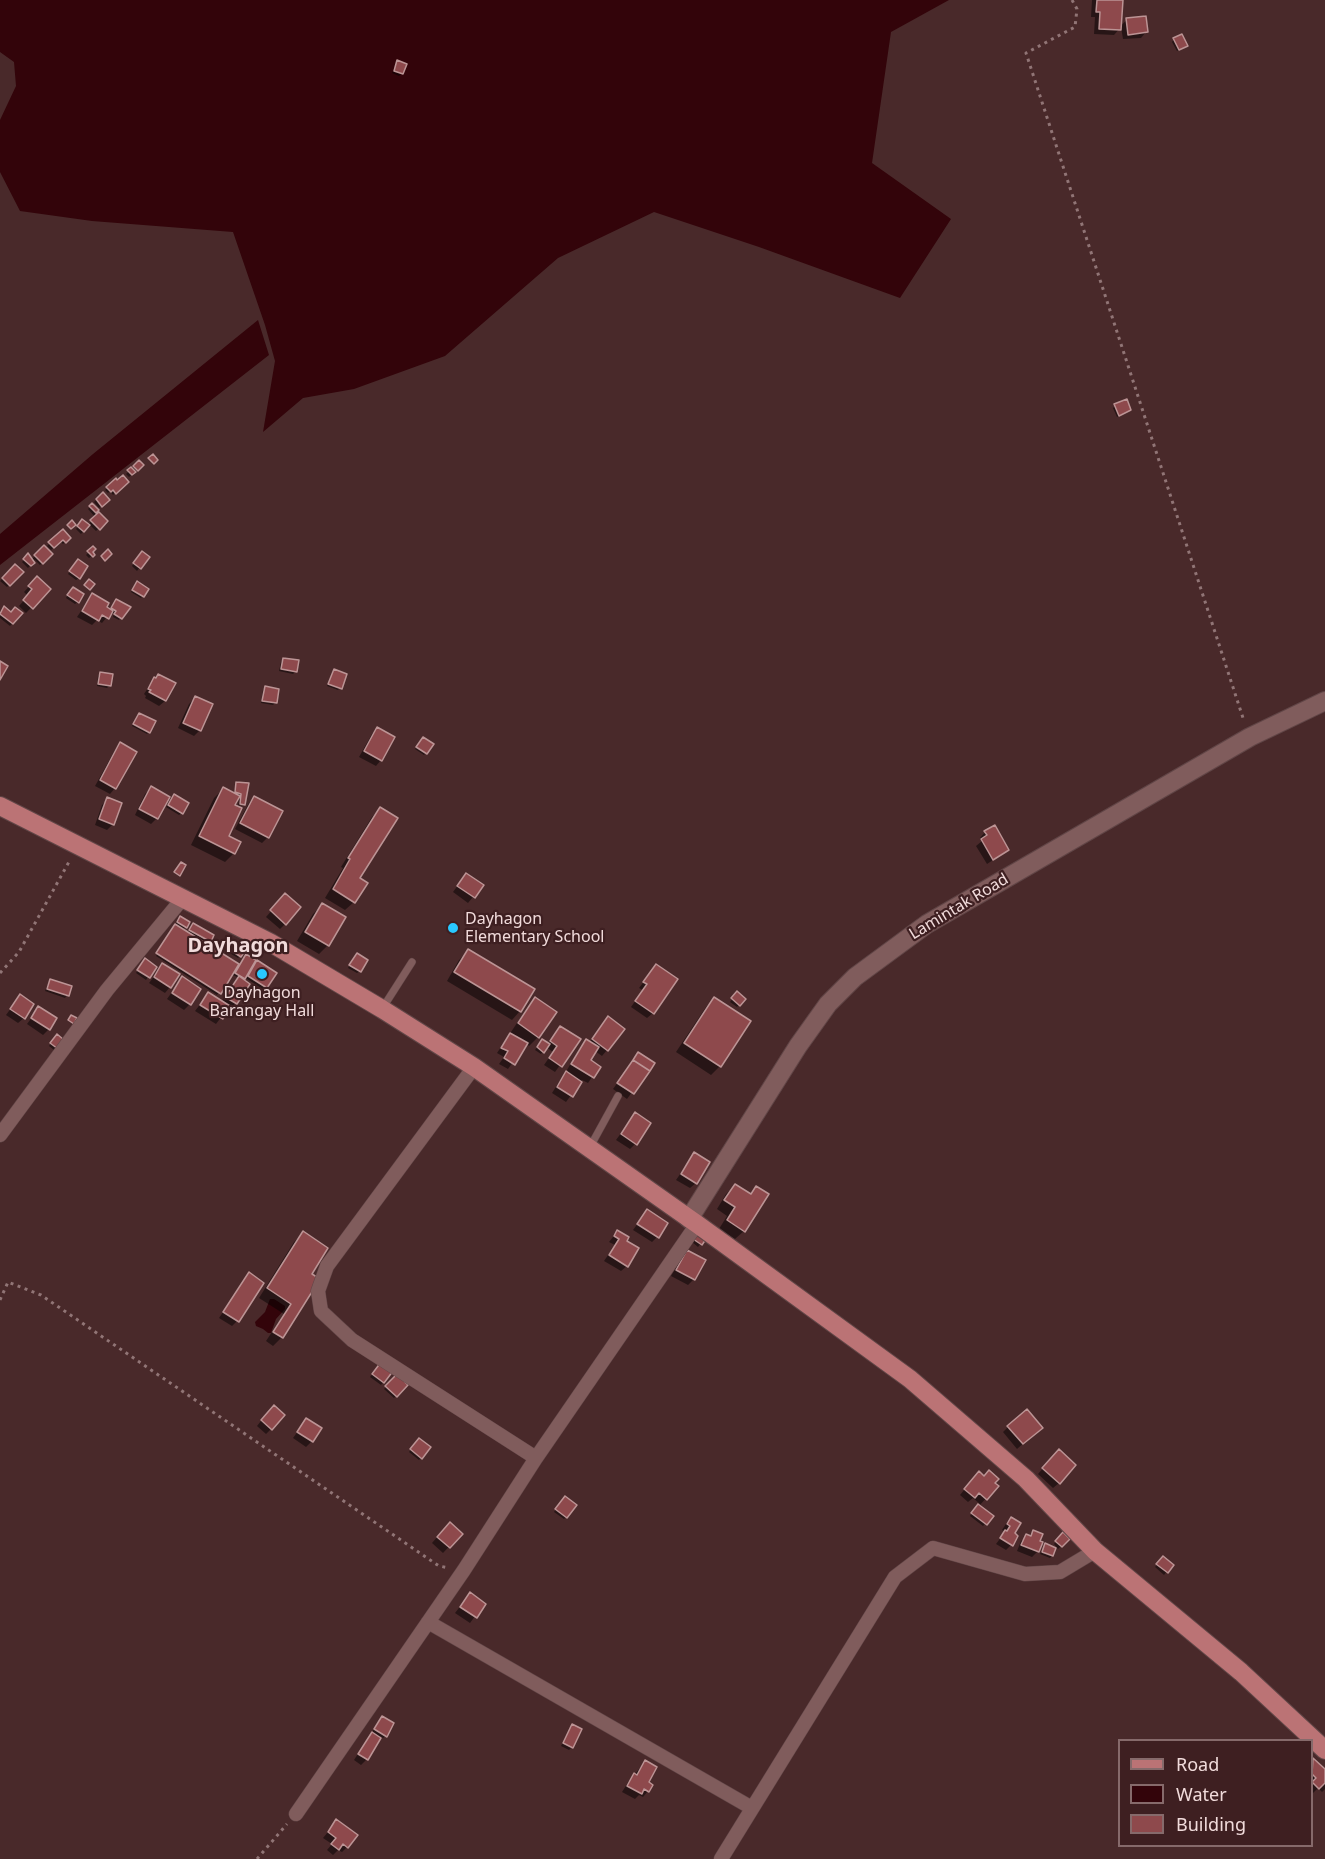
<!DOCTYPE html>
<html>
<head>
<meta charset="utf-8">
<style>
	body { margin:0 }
	#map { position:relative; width:1325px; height:1859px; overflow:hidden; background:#49292a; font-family:"Noto Sans",sans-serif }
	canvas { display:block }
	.legend { position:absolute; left:1118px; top:1739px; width:195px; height:108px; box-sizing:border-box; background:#3e1f21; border:2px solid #866a6b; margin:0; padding:8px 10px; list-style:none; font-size:18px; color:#f1dbdb }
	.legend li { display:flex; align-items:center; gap:12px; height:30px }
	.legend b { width:30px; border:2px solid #866a6b }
</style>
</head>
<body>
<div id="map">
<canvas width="1325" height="1859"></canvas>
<ul class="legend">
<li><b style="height:8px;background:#bb7375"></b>Road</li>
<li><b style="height:16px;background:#33040a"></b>Water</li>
<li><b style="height:16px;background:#8e494c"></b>Building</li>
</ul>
</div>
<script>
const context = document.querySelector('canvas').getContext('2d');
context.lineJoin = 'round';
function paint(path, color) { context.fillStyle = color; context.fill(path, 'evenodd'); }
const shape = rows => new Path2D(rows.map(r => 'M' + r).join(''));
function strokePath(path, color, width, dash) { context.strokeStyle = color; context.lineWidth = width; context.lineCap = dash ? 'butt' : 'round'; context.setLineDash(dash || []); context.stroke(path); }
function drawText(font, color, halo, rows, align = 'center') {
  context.font = font + ' "Noto Sans",sans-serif'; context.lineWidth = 4.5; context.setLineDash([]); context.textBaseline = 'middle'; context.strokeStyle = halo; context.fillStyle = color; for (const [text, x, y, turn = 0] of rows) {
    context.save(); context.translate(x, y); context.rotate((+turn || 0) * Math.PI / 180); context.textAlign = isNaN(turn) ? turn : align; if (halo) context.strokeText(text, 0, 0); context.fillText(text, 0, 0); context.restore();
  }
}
paint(shape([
	[0,0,949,0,891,32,872,163,951,219,900,298,759,247,654,212,558,258,445,356,354,389,303,398,263,432,275,361,265,325,233,232,92,221,20,211,0,172,0,120,16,86,14,62,0,52],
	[258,320,269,355,0,565,0,534,93,454],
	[270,1299,274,1299,285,1306,285,1309,276,1319,271,1333,268,1333,263,1329,256,1326,255,1322,265,1312]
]), '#33040a');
paint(shape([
	[1092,0,1121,0,1119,27,1127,20,1146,32,1141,38,1123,39,1121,27,1114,35,1094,34,1095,17,1091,17],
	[1174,39,1184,48,1177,51,1172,42],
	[398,62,402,73,399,76,392,73],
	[1115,406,1130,410,1117,417,1113,408],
	[139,462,142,465,129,477,126,474],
	[116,480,117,482,127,481,113,495,110,491,108,493,105,490],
	[103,494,108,500,99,508,94,502],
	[92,505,106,521,96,531,89,524,81,534,76,529,83,521,88,525,95,517,88,509],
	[63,531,69,538,63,544,60,541,51,550,47,546],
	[44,547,51,554,40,565,35,560,28,568,22,562,28,556,31,560],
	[93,548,91,552,93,555,89,558,86,555],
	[140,555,148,557,137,571,132,566],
	[76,563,79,578,76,580,68,574],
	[15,566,22,572,7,587,0,581],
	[37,578,49,589,26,613,19,606,28,596,24,592],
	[135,585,143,596,141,598,131,592],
	[70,591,78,602,75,604,66,598],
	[92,595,109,610,116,600,121,617,119,620,113,617,114,614,111,612,102,623,97,620,92,625,77,617],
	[4,608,11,614,21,613,10,626,0,618,0,612],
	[283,659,296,671,293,674,279,671,281,662],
	[334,671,340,688,338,690,327,686],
	[101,674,110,685,107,688,97,686,98,676],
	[154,679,174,683,165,701,159,706,145,698,146,696,144,694],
	[265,688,277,690,275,703,273,705,261,703,263,690],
	[195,698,200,730,194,736,178,728,189,704],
	[139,715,149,732,147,734,132,726],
	[377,729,381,760,376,766,359,757,372,734],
	[421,741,426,753,424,755,415,749],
	[120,744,115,788,110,794,95,786,115,750],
	[237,784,247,785,244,804,238,806,240,794,233,806,227,836,234,853,225,862,191,845,214,798,223,789,233,794],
	[151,788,157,818,151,824,135,815,145,794],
	[174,796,182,813,179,815,166,807],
	[254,797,281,811,267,838,262,843,235,829,249,803],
	[108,799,113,824,107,830,95,825,102,805],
	[380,809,358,879,354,902,345,910,325,898,343,868,341,867,372,817],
	[985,832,1008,850,987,864,976,846,982,841,980,838],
	[461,881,482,886,468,903,453,892],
	[280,901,285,924,280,929,266,917],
	[322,905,328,945,319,954,297,941,313,914],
	[178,920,186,927,182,930,187,933,191,927,210,941,206,945,239,966,250,971,257,962,266,987,264,990,244,977,242,980,248,984,235,1004,230,1009,228,1008,216,1024,195,1011,208,994,221,1002,239,978,231,974,217,995,156,956],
	[228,946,240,956,238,958,226,951],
	[468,951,520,1011,512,1020,447,981,459,960],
	[355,957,360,971,357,973,348,968],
	[143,963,155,967,146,980,136,973],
	[163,965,170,987,165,993,149,983],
	[656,966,653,1013,647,1018,631,1007,643,990,639,988],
	[182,978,190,1004,184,1010,167,999],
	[50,980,67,995,65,998,45,991],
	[737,993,744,999,737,1007,730,1002],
	[20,996,24,1018,18,1023,6,1015],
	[535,999,538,1037,529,1046,526,1043,508,1069,499,1064,504,1057,497,1053,527,1008],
	[714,999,720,1066,711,1075,676,1052,706,1007],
	[39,1008,49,1029,43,1035,27,1024],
	[603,1024,607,1050,602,1056,595,1051,589,1061,599,1067,588,1083,582,1080,566,1102,552,1093,561,1079,568,1071,567,1070,581,1046,587,1041,589,1043],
	[560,1027,579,1039,555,1072,544,1065,553,1052,546,1047,541,1054,535,1050,540,1043,547,1044],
	[55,1038,62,1040,54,1050,49,1046],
	[653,1063,627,1099,613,1089,631,1064],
	[635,1114,635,1144,630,1149,616,1140],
	[694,1154,696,1183,690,1188,676,1180],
	[735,1186,749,1195,756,1188,744,1231,735,1239,719,1229,727,1216,717,1209,726,1194],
	[647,1211,657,1237,652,1242,633,1230],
	[617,1232,627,1266,621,1271,604,1261,615,1245,609,1242],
	[303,1233,310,1274,318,1280,282,1337,273,1346,266,1341,284,1314,259,1298,294,1242],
	[698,1234,704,1239,698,1247,692,1242],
	[688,1251,704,1260,693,1280,688,1285,671,1276,682,1257],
	[249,1274,237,1321,232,1326,219,1318],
	[379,1366,391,1372,381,1385,370,1377],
	[397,1376,406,1385,394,1398,384,1389],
	[268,1412,271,1429,266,1434,257,1426],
	[306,1420,312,1441,306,1447,293,1438],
	[1008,1427,1035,1433,1017,1449,1003,1432],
	[417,1442,421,1458,419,1460,409,1452],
	[1053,1457,1059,1483,1053,1488,1038,1474],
	[973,1479,993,1483,997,1486,979,1506,992,1516,983,1526,970,1516,980,1504,973,1498,968,1502,960,1495],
	[562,1500,566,1517,564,1519,554,1512],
	[1011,1518,1011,1545,1006,1550,996,1544,1005,1532,1002,1530,1006,1524],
	[444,1529,461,1534,443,1553,432,1543],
	[1034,1532,1038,1541,1041,1543,1037,1552,1032,1557,1017,1551,1021,1541],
	[1063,1534,1068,1539,1058,1549,1054,1544],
	[1045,1545,1052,1556,1050,1558,1040,1554],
	[1163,1558,1172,1565,1164,1575,1155,1567],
	[470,1594,484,1604,470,1623,455,1613],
	[380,1720,386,1736,383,1738,380,1736,367,1759,361,1765,354,1760],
	[572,1726,572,1747,569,1750,561,1746],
	[1313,1760,1325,1771,1325,1789,1322,1792,1318,1788,1313,1793,1312,1792],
	[645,1762,648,1791,643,1797,639,1795,635,1799,622,1792,629,1781],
	[337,1821,347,1847,342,1852,338,1850,333,1855,327,1850,332,1844,323,1838]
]), '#0007');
const building = shape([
	[1097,0,1123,0,1121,30,1099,29,1100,12,1096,12,1097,0],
	[1146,16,1148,32,1128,35,1126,18,1146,16],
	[1182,34,1188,46,1179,50,1173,38,1182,34],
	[397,60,407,64,403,74,394,71,397,60],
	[1127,399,1131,410,1119,416,1114,404,1127,399],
	[153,454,158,460,154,464,148,458,153,454],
	[139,460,144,465,138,471,133,466,139,460],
	[131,467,136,472,132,475,127,470,131,467],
	[123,475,129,482,116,494,113,490,111,492,106,487,116,478,117,480,123,475],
	[103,492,110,500,102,507,96,499,103,492],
	[92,503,99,510,96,513,89,506,92,503],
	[99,512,108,521,100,530,90,520,99,512],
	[82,519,90,525,84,532,77,526,82,519],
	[72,520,76,525,71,529,67,525,72,520],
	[63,529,71,538,66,543,63,540,54,548,48,542,63,529],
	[44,545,53,554,43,564,34,555,44,545],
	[93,546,96,549,93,552,95,555,93,557,87,551,93,546],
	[108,549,112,554,105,561,101,556,108,549],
	[142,551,150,557,141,569,133,563,142,551],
	[28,553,35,563,31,566,23,559,28,553],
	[78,559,88,566,80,579,69,571,78,559],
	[15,564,24,572,10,586,2,578,15,564],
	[37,576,51,589,33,609,23,600,32,589,28,586,37,576],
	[89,579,95,584,90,590,84,585,89,579],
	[137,581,149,589,144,597,132,590,137,581],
	[73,587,84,594,79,603,67,595,73,587],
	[92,593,109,603,107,607,113,611,109,619,102,615,99,621,82,611,92,593],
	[116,599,131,607,122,619,114,614,116,611,111,608,116,599],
	[4,606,11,612,15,607,23,613,13,624,0,614,4,606],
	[283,658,299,660,297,672,281,669,283,658],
	[0,661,8,666,0,680,0,661],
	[334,669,347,674,342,689,328,684,334,669],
	[100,672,113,674,111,686,98,684,100,672],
	[158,674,176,683,166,701,149,692,151,690,148,689,154,677,156,678,158,674],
	[265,686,279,689,277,703,262,701,265,686],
	[195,696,213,704,201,731,183,723,195,696],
	[139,713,156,721,150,733,133,724,139,713],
	[377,727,395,737,382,761,364,751,377,727],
	[423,737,434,744,427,754,416,747,423,737],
	[120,742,137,752,116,789,100,780,120,742],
	[236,782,249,783,245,805,240,804,241,794,235,792,236,782],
	[151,786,170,797,158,819,139,809,151,786],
	[223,787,240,796,235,805,242,808,229,836,241,842,235,854,199,836,223,787],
	[174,794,189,803,183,814,168,805,174,794],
	[254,796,283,811,269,838,240,823,254,796],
	[107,797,122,803,114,825,99,819,107,797],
	[380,807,398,818,360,878,368,883,355,903,333,889,350,859,348,858,380,807],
	[995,825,1009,850,993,860,981,839,987,835,984,831,995,825],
	[181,862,186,865,180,876,174,872,181,862],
	[466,873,484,885,475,898,457,886,466,873],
	[285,893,301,907,286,925,270,910,285,893],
	[322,903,346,917,329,946,305,932,322,903],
	[180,916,190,922,187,928,177,922,180,916],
	[193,923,214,935,211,942,189,930,193,923],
	[175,924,239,964,221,994,156,953,175,924],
	[230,942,245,951,241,957,227,948,230,942],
	[468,949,535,989,521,1012,454,972,468,949],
	[357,953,368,960,361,972,349,965,357,953],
	[246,954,256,960,245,979,235,973,246,954],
	[145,958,157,967,150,978,137,970,145,958],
	[257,960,277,973,267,988,248,976,257,960],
	[162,963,180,974,171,988,154,977,162,963],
	[656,964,678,979,654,1014,635,1001,647,984,643,982,656,964],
	[182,976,201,989,191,1005,172,993,182,976],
	[239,976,250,984,237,1004,225,997,239,976],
	[50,979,72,986,69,996,47,989,50,979],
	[737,991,746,999,740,1006,731,998,737,991],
	[208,992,230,1006,223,1019,200,1005,208,992],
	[20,994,34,1004,25,1019,10,1009,20,994],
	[535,997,557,1012,539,1038,518,1023,535,997],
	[714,997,751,1021,721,1067,684,1043,714,997],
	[38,1006,57,1018,50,1030,31,1018,38,1006],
	[71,1015,77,1018,74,1024,68,1020,71,1015],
	[608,1016,625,1029,608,1051,592,1039,608,1016],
	[560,1026,581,1039,562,1067,549,1058,557,1046,550,1041,560,1026],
	[510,1033,528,1043,515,1065,504,1058,508,1051,501,1048,510,1033],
	[57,1034,64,1040,58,1049,50,1043,57,1034],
	[542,1039,550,1044,544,1053,537,1047,542,1039],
	[586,1039,599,1047,591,1060,601,1067,594,1078,571,1064,586,1039],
	[638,1052,655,1063,650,1071,633,1060,638,1052],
	[633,1060,650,1071,634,1094,617,1083,633,1060],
	[566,1071,582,1082,573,1097,557,1087,566,1071],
	[635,1112,651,1123,637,1145,621,1134,635,1112],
	[694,1152,710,1162,697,1184,681,1174,694,1152],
	[735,1184,751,1194,756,1186,769,1194,745,1232,727,1220,735,1207,724,1200,735,1184],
	[647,1209,668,1223,659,1238,637,1224,647,1209],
	[617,1230,629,1237,627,1241,639,1248,628,1267,609,1255,619,1239,614,1236,617,1230],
	[303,1231,328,1248,312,1274,320,1279,283,1338,273,1332,291,1304,267,1288,303,1231],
	[698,1232,706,1239,702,1245,693,1239,698,1232],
	[687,1250,706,1260,695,1280,676,1270,687,1250],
	[249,1272,264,1283,239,1322,223,1312,249,1272],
	[381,1362,393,1371,384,1383,372,1374,381,1362],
	[397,1374,408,1385,397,1397,385,1386,397,1374],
	[274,1405,285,1415,272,1430,261,1420,274,1405],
	[1027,1409,1043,1428,1023,1444,1007,1426,1027,1409],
	[306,1418,322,1428,313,1442,297,1432,306,1418],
	[419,1438,431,1447,422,1459,410,1449,419,1438],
	[1059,1449,1076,1465,1060,1484,1042,1468,1059,1449],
	[989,1470,999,1479,995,1483,999,1486,987,1500,979,1493,975,1498,964,1489,979,1471,984,1476,989,1470],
	[565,1496,577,1505,567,1518,555,1509,565,1496],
	[978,1504,994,1516,987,1525,971,1513,978,1504],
	[1011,1517,1021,1523,1015,1533,1018,1536,1013,1546,1000,1538,1005,1530,1007,1531,1010,1526,1007,1524,1011,1517],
	[450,1522,463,1534,450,1548,437,1537,450,1522],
	[1033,1530,1043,1534,1040,1541,1043,1542,1039,1552,1021,1545,1026,1534,1031,1536,1033,1530],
	[1063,1532,1070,1539,1062,1547,1055,1541,1063,1532],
	[1045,1543,1056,1548,1053,1556,1042,1552,1045,1543],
	[1163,1556,1174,1565,1168,1573,1156,1564,1163,1556],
	[470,1592,486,1604,477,1618,460,1607,470,1592],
	[382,1716,394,1723,387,1737,374,1729,382,1716],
	[572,1724,582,1729,573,1748,563,1743,572,1724],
	[372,1732,381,1738,368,1760,358,1754,372,1732],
	[1313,1758,1325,1769,1325,1783,1319,1789,1312,1782,1316,1778,1312,1774,1313,1758],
	[645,1760,657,1767,649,1782,653,1785,649,1792,644,1789,642,1794,627,1786,634,1773,637,1775,645,1760],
	[336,1819,358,1835,348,1848,343,1844,339,1850,331,1844,336,1838,328,1832,336,1819]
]);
paint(building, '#8e494c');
strokePath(building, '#bc9495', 1.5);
const lane = shape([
	[382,1009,412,962],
	[590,1147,618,1096]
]);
const street = shape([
	[474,1067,327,1266,318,1291,321,1311,352,1340,536,1458],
	[0,1135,107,990,183,898],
	[428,1622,752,1808],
	[296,1814,464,1570,536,1458,697,1224],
	[721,1859,895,1577,933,1548,1025,1574,1060,1572,1095,1551]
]);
const secondary = shape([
	[689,1219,798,1046,828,1004,855,977,927,924,1250,737,1325,701]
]);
const primary = shape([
	[0,806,271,943,382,1009,474,1067,697,1224,910,1379,1026,1479,1095,1551,1241,1672,1325,1750]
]);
strokePath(lane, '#614647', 8);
strokePath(street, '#614647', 15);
strokePath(secondary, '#614647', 20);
strokePath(primary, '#614647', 20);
strokePath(shape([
	[1072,0,1077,9,1075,27,1026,53,1244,721],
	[0,973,19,952,70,860],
	[0,1300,8,1282,41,1295,439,1566,449,1568],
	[257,1859,287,1824]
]), '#917576', 3, [3, 4.5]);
strokePath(lane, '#805c5c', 7);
strokePath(street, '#805c5c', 14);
strokePath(secondary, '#805c5c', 18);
strokePath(primary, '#bb7375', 18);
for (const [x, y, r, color] of [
	[453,928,6,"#29c8ff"],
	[262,974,6,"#29c8ff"]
]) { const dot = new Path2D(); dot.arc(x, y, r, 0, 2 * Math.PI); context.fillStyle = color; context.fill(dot); strokePath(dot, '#3e1f21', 2); }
drawText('16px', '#f1dbdb', '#3e1f21', [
	["Lamintak Road",959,907,-31]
]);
drawText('16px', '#f1dbdb', '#3e1f21', [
	["Dayhagon",465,919],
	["Elementary School",465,937],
	["Dayhagon",262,993,"center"],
	["Barangay Hall",262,1011,"center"]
], 'left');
drawText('bold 20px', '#f1dbdb', '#3e1f21', [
	["Dayhagon",238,946]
]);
</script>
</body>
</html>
